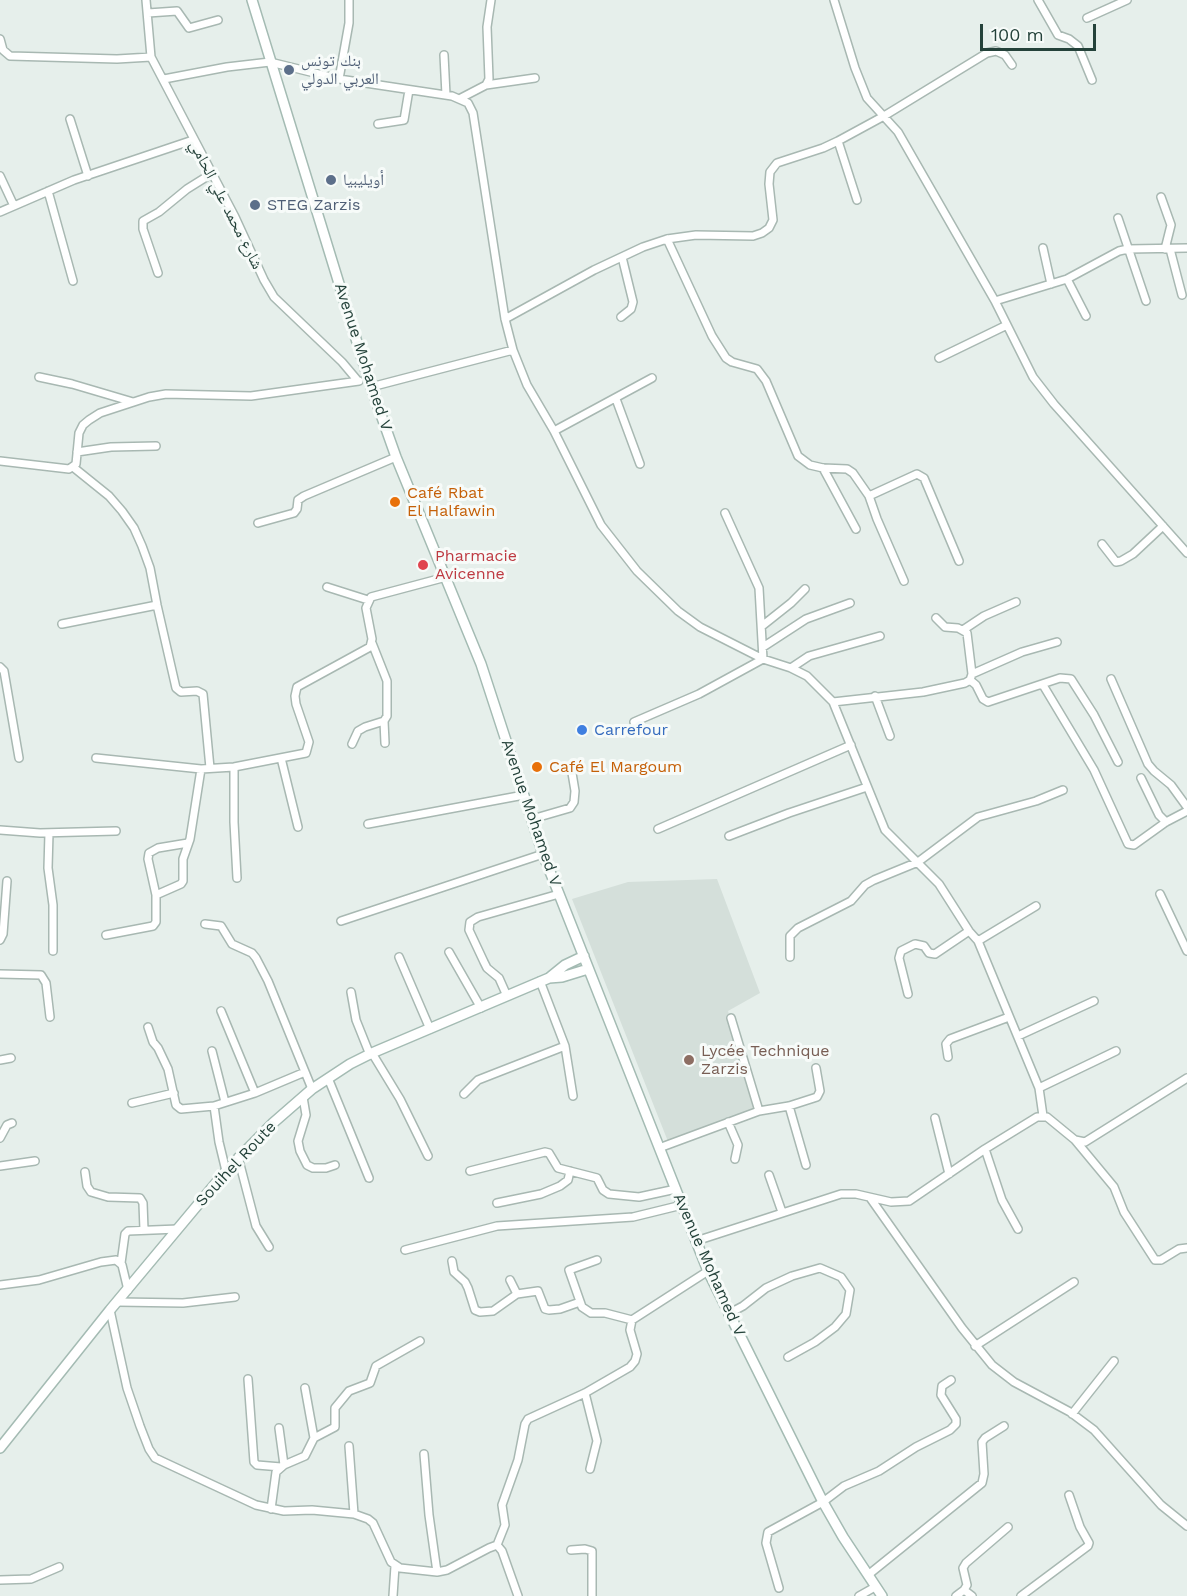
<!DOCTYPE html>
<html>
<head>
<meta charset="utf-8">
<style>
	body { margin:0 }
	#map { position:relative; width:1187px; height:1596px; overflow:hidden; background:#e6efeb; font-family:"Work Sans",sans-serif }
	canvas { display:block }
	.scale { position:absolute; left:980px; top:24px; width:116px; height:27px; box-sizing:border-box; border:3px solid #24423a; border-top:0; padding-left:8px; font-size:18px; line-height:21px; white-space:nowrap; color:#24423a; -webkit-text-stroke:4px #f7fbf9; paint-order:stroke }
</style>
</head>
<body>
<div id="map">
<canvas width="1187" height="1596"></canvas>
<div class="scale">100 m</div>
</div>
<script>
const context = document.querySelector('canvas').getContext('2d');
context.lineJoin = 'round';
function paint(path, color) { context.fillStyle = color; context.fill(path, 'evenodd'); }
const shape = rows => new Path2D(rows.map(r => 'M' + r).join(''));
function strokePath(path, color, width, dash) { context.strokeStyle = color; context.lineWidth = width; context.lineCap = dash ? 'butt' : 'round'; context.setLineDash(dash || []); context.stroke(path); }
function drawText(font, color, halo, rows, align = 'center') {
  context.font = font + ' "Work Sans","Noto Naskh Arabic",sans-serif'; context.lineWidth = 6; context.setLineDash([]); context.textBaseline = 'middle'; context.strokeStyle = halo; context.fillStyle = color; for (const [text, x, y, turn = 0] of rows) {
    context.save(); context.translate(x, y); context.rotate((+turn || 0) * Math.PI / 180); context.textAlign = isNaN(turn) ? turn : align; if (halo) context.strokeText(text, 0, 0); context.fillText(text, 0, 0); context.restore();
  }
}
paint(shape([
	[717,879,760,993,728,1011,757,1108,669,1144,572,899,628,882]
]), '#d4dfda');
const minor = shape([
	[146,0,151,57,235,217,264,280,274,297,342,362,358,381],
	[834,0,855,68,867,98,898,132,995,301,1033,377,1054,404,1187,553],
	[1038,0,1058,35,1069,39,1078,46,1092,80],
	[148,13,177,11,189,28,218,20],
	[1087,18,1127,0],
	[0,39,3,50,10,56,117,59,151,57],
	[444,55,446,95],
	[164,79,227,67,270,62,339,79,452,96,468,103,473,113,505,319,513,350,371,387],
	[339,79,349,23,349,0],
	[486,85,535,78],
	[461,98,486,85,489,79,487,27,491,0],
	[70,119,88,176],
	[378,124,404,120,409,90],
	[838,141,857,200],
	[0,176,14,206],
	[48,191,73,281],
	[1161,197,1171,225,1165,249],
	[0,212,74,180,193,140],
	[1118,218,1146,301],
	[667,239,712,336,726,358,732,362,757,369,766,381,798,456,810,465,823,468,847,469,853,473,869,496,877,519,904,581],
	[1043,248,1051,284],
	[1170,249,1182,295],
	[158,273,143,229,143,221,159,212,187,189,211,174],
	[1067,279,1086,316],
	[995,301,1067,279,1119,251,1128,249,1187,248],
	[621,317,631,309,633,302,622,257],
	[505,319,594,270,643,247,667,239,696,235,753,236,762,233,769,228,773,220,769,184,770,172,777,163,823,148,838,141,884,116,987,53,996,51,1005,55,1012,65],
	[513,350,527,385,554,431,601,525,637,571,678,611,700,627,763,659,791,668,807,676,833,702,885,830,939,884,969,931,978,941,1039,1088,1043,1116],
	[939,358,1007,325],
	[39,377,72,384,133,402],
	[616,399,640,464],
	[554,431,652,378],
	[77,452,111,447,156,446],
	[0,461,69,469,76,464,79,433,83,425,89,420,100,413,149,397,166,394,251,396,359,381],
	[73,467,109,496,122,511,134,528,142,546,150,568,157,605,176,688,181,692,197,691,203,694,210,768],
	[823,468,856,529],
	[869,496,917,474,924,478,959,561],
	[258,523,294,513,297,509,298,500,304,496,396,457],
	[1102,544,1116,562,1121,561,1133,554,1163,526],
	[327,587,368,600],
	[62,624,157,605],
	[762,626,791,603,805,589],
	[963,630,984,616,1016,602],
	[763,647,806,619,850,603],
	[0,667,4,671,19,758],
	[791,668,809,656,880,636],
	[972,674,1022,652,1057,642],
	[1111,679,1148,764,1154,771,1171,785,1187,807],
	[970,680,976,685,983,699,988,702,1060,678,1071,679,1094,715,1118,762],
	[1043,685,1094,770,1128,844,1134,845,1166,822,1187,811],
	[875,696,890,736],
	[833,702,923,692,965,683,970,680,972,674,967,633,958,628,945,627,936,618],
	[384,721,385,743],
	[634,722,699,694,763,659,759,588,725,513],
	[352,744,358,731,365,727,384,721,387,716,387,681,372,643],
	[96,758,201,769,234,767,306,753,309,742,296,704,295,696,297,687,370,647,372,639,366,608,371,597,446,577],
	[281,758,298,827],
	[234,767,234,822,237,878],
	[1141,778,1159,815,1166,822],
	[532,819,570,808,574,802,575,791,572,773],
	[368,824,524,795],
	[658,829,851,745],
	[0,830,40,833,116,831],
	[49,833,48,868,53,905,53,951],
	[729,836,789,813,867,787],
	[1160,894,1187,951],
	[156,895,148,859,149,853,158,848,188,843],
	[341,921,543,854],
	[205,924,221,926,232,944,252,953,256,958,268,981,312,1089],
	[106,935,153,926,156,922,156,895,181,884,183,881,183,859,190,839,201,769],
	[0,940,3,934,7,881],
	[978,941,1036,906],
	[449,952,481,1008],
	[399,957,430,1029],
	[790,957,790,936,798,928,851,901,865,885,874,880,918,862,978,817,1036,801,1063,790],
	[0,974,41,975,46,983,50,1017],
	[540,981,565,1046,573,1096],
	[351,992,356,1020,370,1055],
	[908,994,899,958,901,951,915,944,924,946,929,953,935,954,969,931],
	[507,996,499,978,487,968,484,962,469,930,470,922,478,917,559,894],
	[221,1011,255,1093],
	[731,1018,759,1111],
	[148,1027,153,1042,158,1048,168,1069,176,1105,181,1109,214,1106,255,1093,305,1072],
	[1018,1036,1094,1001],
	[212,1051,225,1102],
	[372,1053,400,1099,428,1156],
	[948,1057,946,1044,950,1039,1009,1017],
	[0,1060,11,1058],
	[328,1078,369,1178],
	[1039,1088,1116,1051],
	[464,1094,478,1080,565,1046],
	[303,1097,306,1115,298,1141,300,1151,307,1165,313,1168,326,1168,335,1165],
	[132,1103,174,1093],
	[214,1106,219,1142,226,1171],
	[789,1106,806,1165],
	[935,1118,949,1174],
	[728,1122,738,1145,735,1159],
	[0,1138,7,1125,12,1123],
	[1075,1140,1114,1187,1124,1212,1155,1260,1161,1260,1179,1249,1187,1248],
	[659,1148,759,1111,789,1106,817,1097,820,1091,816,1068],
	[985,1149,1002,1200,1018,1229],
	[238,1157,256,1226,269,1247],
	[0,1166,35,1161],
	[470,1171,545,1152,549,1153,558,1168,597,1178,603,1190,609,1194,639,1197,676,1189],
	[85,1172,87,1186,91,1192,108,1197,140,1198,143,1203,144,1230],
	[769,1175,782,1212],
	[871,1199,962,1328,992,1365,1014,1382,1070,1412,1094,1430,1161,1505,1187,1526],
	[497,1203,541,1194,560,1186,568,1180,570,1171],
	[696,1241,841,1194,856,1194,891,1202,909,1201,985,1149,1037,1117,1047,1117,1075,1140,1085,1142,1187,1078],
	[405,1250,497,1226,633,1217,682,1205],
	[597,1260,569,1270,582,1307,591,1313,605,1313,632,1320],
	[452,1261,454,1272,465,1282,468,1288,475,1310,480,1312,493,1311,517,1294],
	[121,1263,125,1234,128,1231,178,1229],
	[510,1280,517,1294,538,1291,545,1309,549,1310,560,1309,580,1302],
	[0,1285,39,1280,101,1262,116,1260,122,1265,128,1290],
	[118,1302,183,1303,235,1297],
	[110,1310,127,1388,140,1426,149,1449,155,1458,256,1505,284,1511,312,1510,354,1514,368,1519,373,1523,391,1562,400,1568,437,1572,447,1570,489,1548,497,1545,502,1551,518,1596],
	[728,1314,743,1306,766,1288,792,1276,820,1268,841,1277,850,1290,846,1314,835,1327,815,1342,788,1357],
	[975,1346,1074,1282],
	[248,1379,254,1462,257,1465,281,1467],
	[305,1388,314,1438],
	[585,1393,597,1441,590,1469],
	[1072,1414,1114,1361],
	[279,1428,284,1465],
	[349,1446,354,1514],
	[424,1454,429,1515,437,1572],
	[271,1509,276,1472,284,1465,305,1456,314,1438,335,1427,335,1408,349,1391,370,1383,376,1366,420,1341],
	[497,1545,505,1525,502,1505,518,1460,525,1424,528,1419,585,1393,630,1367,635,1361,637,1354,630,1330,632,1320,708,1271],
	[571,1550,585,1549,592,1551,592,1596],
	[868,1575,982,1483,984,1474,982,1442,985,1438,1004,1426],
	[0,1580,31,1579,59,1567],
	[779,1588,766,1543,768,1532,823,1502,844,1486,879,1471,916,1447,950,1430,956,1424,956,1419,941,1395,942,1386,951,1380],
	[964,1590,972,1596],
	[393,1596,395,1566],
	[859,1596,875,1587],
	[956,1596,964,1590,967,1585,963,1568,966,1563,1008,1527],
	[1021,1596,1088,1546,1089,1543,1080,1527,1069,1495]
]);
const secondary = shape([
	[252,0,368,378,396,457,481,664,543,854,559,894,708,1271,823,1502,843,1537,882,1596],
	[549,978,565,965,584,956],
	[0,1448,110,1310,226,1171,273,1123,312,1089,350,1064,372,1053,549,978,562,977,588,969]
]);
strokePath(minor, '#a8b8b2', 10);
strokePath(secondary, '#a4bbb3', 12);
strokePath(minor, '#fff', 7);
strokePath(secondary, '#fff', 9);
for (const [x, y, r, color] of [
	[289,70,6,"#5c6f8a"],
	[331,180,6,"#5c6f8a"],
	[255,205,6,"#5c6f8a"],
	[395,502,6,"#e8710a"],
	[423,565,6,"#e0444e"],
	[582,730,6,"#3f7fe0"],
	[537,767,6,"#e8710a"],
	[689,1060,6,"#8d6e63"]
]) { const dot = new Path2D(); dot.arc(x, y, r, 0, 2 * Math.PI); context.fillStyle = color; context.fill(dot); strokePath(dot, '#f7fbf9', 2); }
drawText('16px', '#4e5e75', '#f7fbf9', [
	["بنك تونس",301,61],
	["العربي الدولي",301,79],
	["أويليبيا",343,180],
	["STEG Zarzis",267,205]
], 'left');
drawText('16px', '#24423a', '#f7fbf9', [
	["شارع محمد علي الحامي",226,205,63],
	["Avenue Mohamed V",363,357,72],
	["Avenue Mohamed V",531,813,71],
	["Souihel Route",236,1164,-47],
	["Avenue Mohamed V",709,1265,66]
]);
drawText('16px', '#c56008', '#f7fbf9', [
	["Café Rbat",407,493],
	["El Halfawin",407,511],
	["Café El Margoum",549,767]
], 'left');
drawText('16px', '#be3a42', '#f7fbf9', [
	["Pharmacie",435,556],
	["Avicenne",435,574]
], 'left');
drawText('16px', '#366cbe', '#f7fbf9', [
	["Carrefour",594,730]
], 'left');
drawText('16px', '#785e54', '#f7fbf9', [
	["Lycée Technique",701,1051],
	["Zarzis",701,1069]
], 'left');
</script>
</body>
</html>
